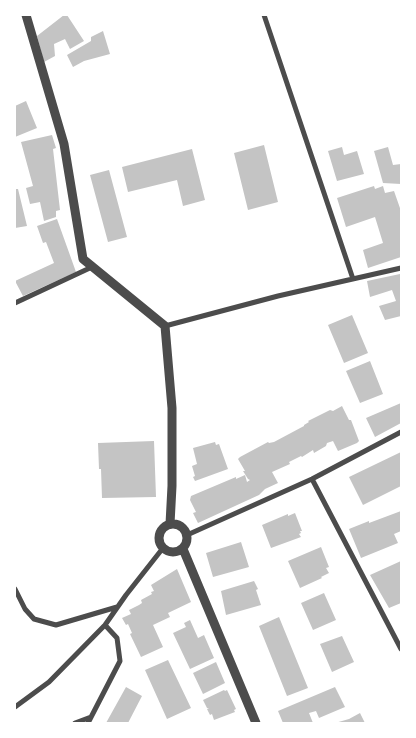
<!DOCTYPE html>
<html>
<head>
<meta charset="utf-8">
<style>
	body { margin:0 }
	#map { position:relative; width:416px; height:738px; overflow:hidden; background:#fff; font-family:Jost,sans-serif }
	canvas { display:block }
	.frame { position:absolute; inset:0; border:16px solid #fff; pointer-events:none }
</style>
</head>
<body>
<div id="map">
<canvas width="416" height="738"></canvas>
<div class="frame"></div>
</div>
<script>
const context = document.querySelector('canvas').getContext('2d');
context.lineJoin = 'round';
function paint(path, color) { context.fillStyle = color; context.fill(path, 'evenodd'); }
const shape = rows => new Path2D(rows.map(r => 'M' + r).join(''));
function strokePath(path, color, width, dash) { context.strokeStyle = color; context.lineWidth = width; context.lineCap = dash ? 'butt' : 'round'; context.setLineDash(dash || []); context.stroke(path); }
paint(shape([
	[64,15,67,15,84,41,70,49,65,39,54,44,55,56,44,62,37,36],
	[103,31,110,54,84,61,73,67,67,55,91,41,91,37],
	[26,101,37,128,15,137,15,106],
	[52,135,56,148,53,149,60,210,56,211,56,217,44,221,40,202,30,204,26,188,33,186,21,142],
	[264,145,278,202,248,210,234,153],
	[342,147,344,155,357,151,364,174,337,181,328,151],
	[388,147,393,165,401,164,401,184,383,183,374,151],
	[192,149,205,200,183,206,177,180,128,192,122,167],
	[109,170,127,237,108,242,90,175],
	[374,186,375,189,383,186,385,193,394,191,401,211,401,257,368,268,363,250,383,243,375,217,346,227,337,198],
	[15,189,18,189,27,226,15,228],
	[57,219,76,272,23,296,15,281,54,263,46,242,43,243,37,226],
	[400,274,401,316,385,320,379,306,396,301,392,290,370,297,367,281],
	[352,315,368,353,344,363,328,325],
	[370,361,383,394,360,403,346,371],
	[401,403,401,423,375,437,366,418],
	[342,406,349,420,351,420,359,441,357,443,338,451,333,441,327,443,326,446,314,453,313,450,302,457,301,456,289,462,290,464,272,472,278,483,265,489,259,495,198,523,193,513,196,512,190,500,191,496,236,477,236,479,245,475,247,482,250,480,248,479,243,471,245,471,238,459,240,457,268,442,269,443,274,442,304,426,304,425,309,422,308,421,330,410,333,411],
	[154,441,156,497,102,498,101,469,99,469,98,443],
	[215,442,216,445,219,444,228,469,195,481,193,477,195,476,192,466,197,464,193,448],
	[401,452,401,486,363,505,349,477],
	[401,511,401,531,394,534,398,543,361,558,349,529,369,521,369,523],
	[295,513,302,531,300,531,301,533,299,534,301,537,271,548,262,525,288,514,288,516],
	[241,542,249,567,213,577,206,553],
	[321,547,329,567,326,568,329,573,321,577,322,578,300,588,288,561],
	[401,561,401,603,389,608,370,575],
	[177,569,191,602,168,613,170,617,153,625,163,647,141,657,130,634,132,633,128,624,126,625,122,618,131,614,129,610,139,605,142,603,141,600,152,594,151,592,154,591,151,585],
	[254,581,258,589,256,590,261,605,226,615,221,591],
	[324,593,336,620,313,630,301,603],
	[279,617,308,688,287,696,259,626],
	[190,620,198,638,204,635,214,658,190,669,173,633,186,627,184,623],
	[342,636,354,662,332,672,320,644],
	[168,660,191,708,167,719,145,670],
	[216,662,225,683,203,694,193,673],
	[126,687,142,696,128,723,106,723],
	[335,687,345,707,319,718,316,711,309,713,313,723,283,723,278,711],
	[224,690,225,691,227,690,236,709,234,710,235,712,214,720,212,714,210,715,207,709,209,708,207,708,203,700],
	[360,713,365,723,335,723,349,719]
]), '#c4c4c4');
strokePath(shape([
	[264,15,353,279],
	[15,303,92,267],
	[165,326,278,296,401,268],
	[312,479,401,649],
	[187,535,312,479,401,432],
	[15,589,25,609,34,619,56,625,117,607],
	[15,707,49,682,105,625,126,595,163,548],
	[75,723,91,717],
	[88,723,120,661,117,638,105,625]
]), '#4c4c4c', 5);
strokePath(shape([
	[26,15,64,144,83,259,165,326,172,408,172,486,170,524],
	'159 538a14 14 0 1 1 28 0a14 14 0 1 1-28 0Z',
	[183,549,256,723]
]), '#4c4c4c', 9);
</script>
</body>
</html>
